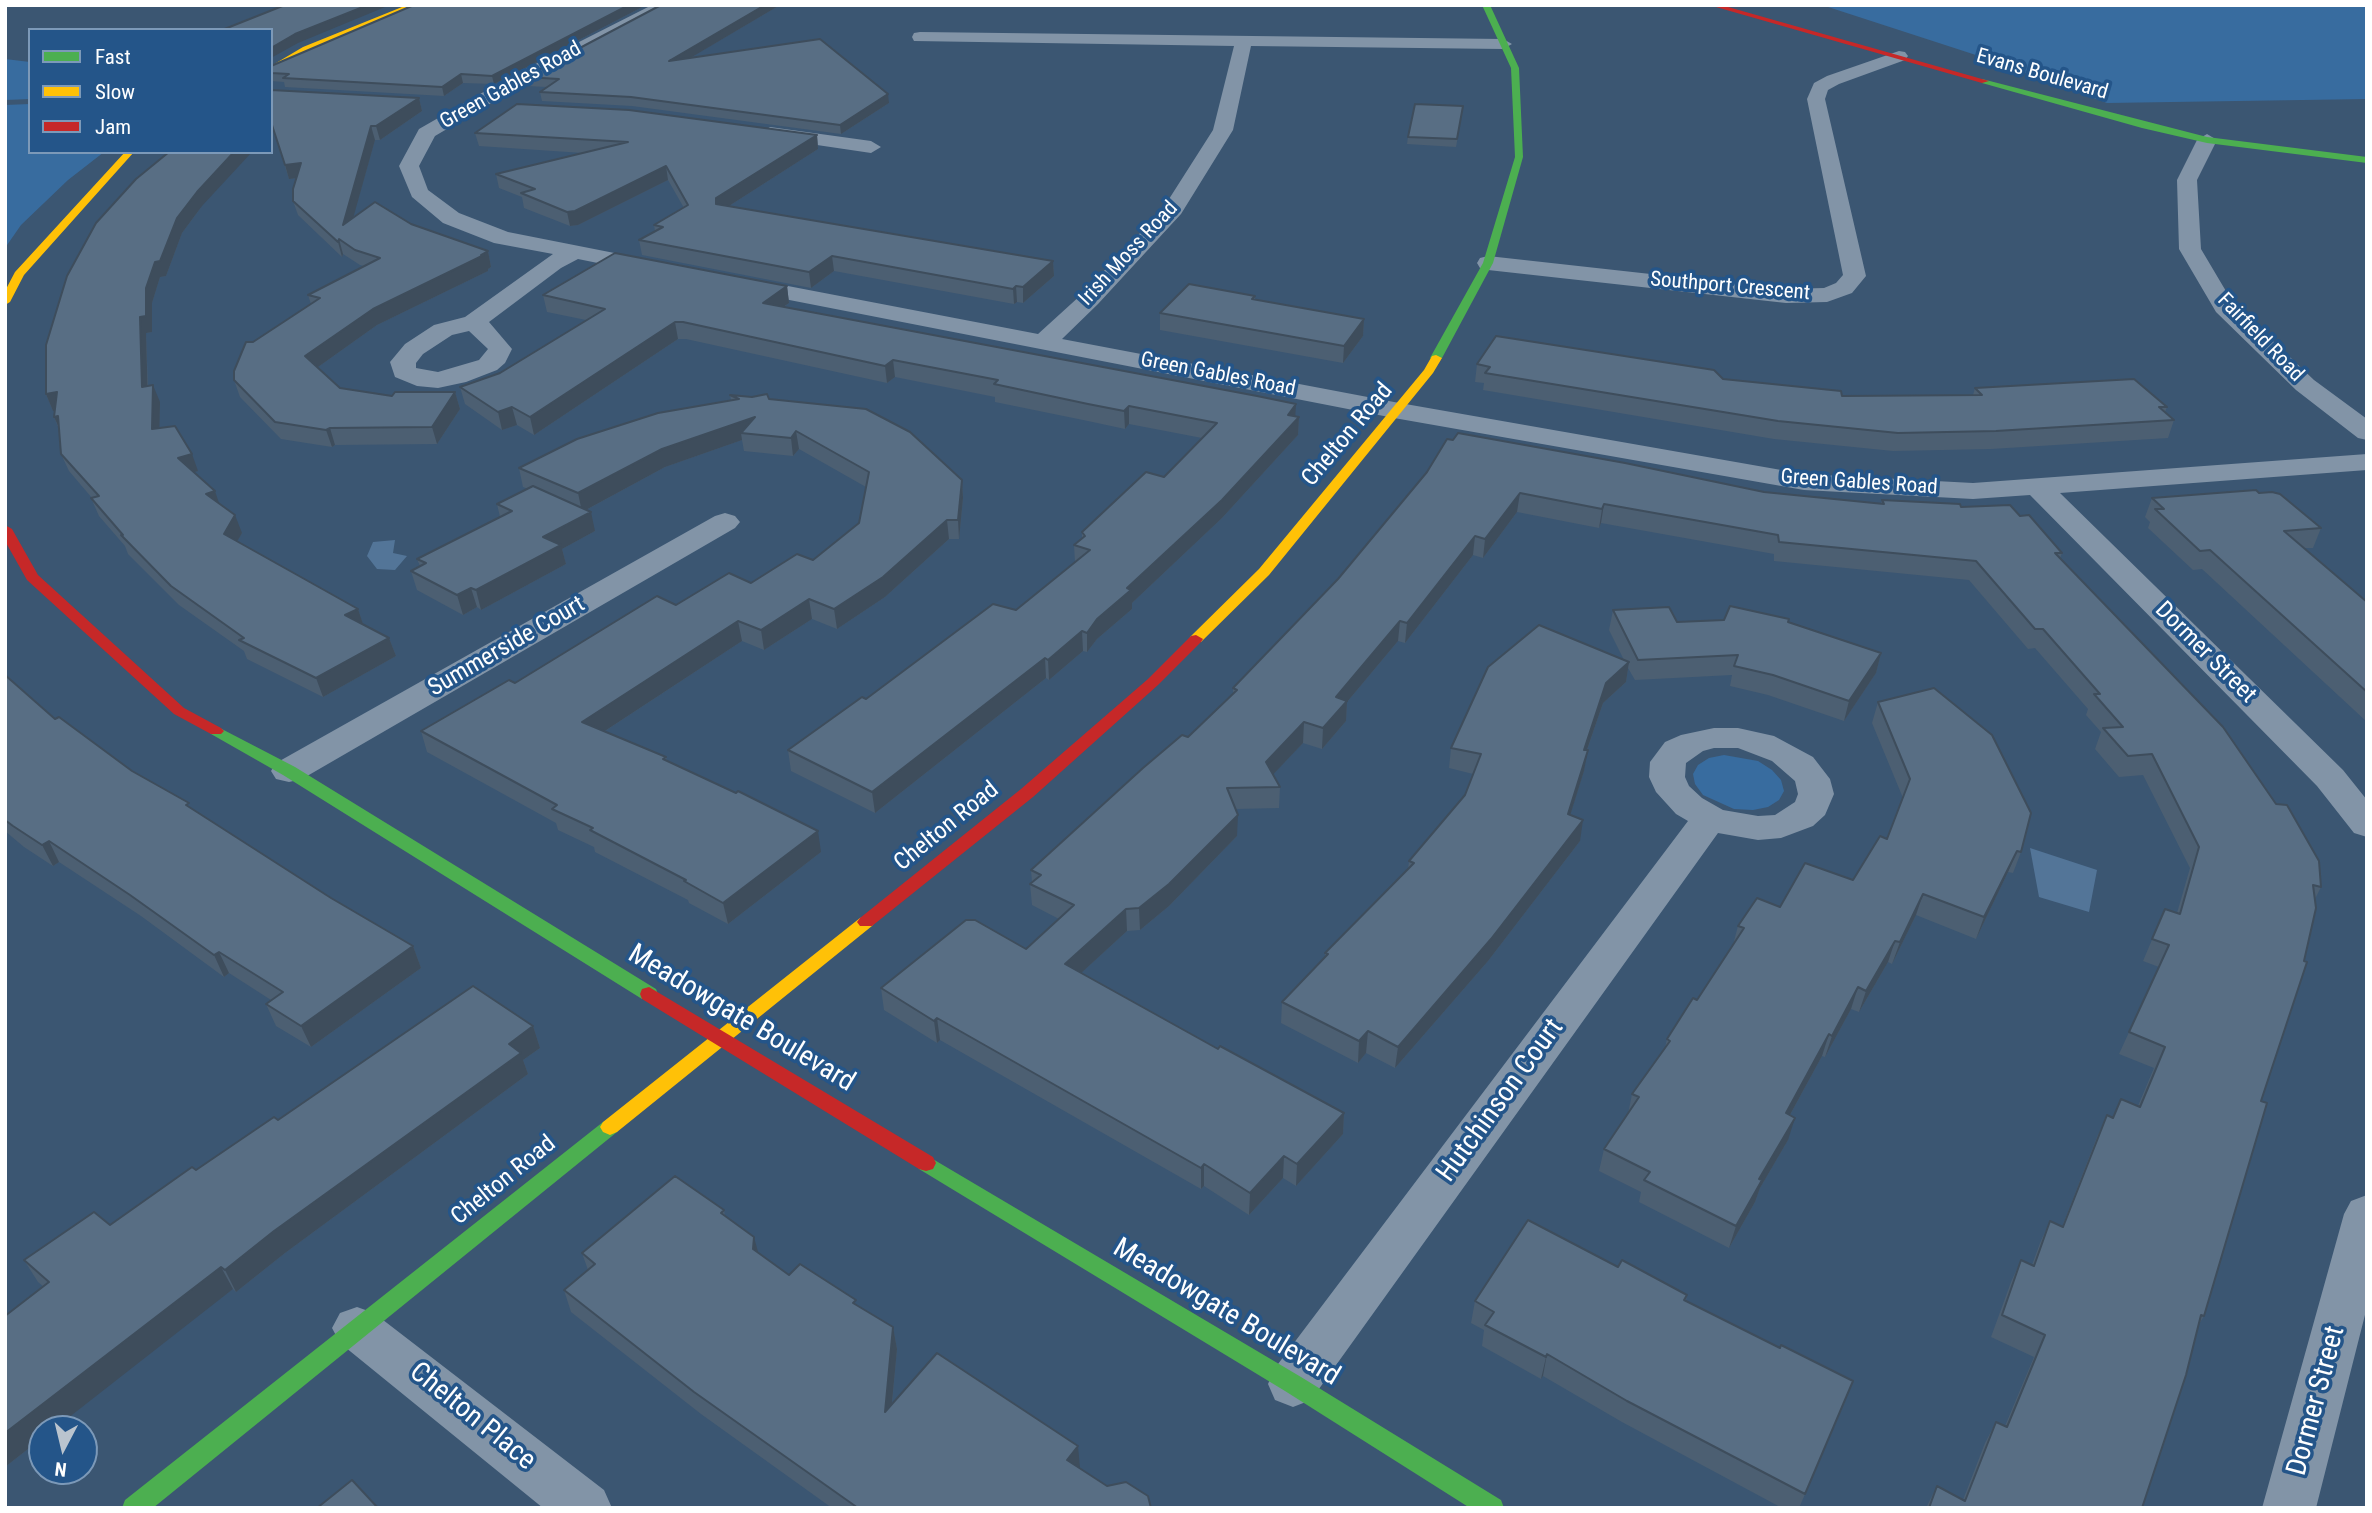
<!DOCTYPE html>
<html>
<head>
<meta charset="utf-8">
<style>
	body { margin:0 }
	#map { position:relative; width:2372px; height:1513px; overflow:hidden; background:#3b5672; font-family:"Roboto Condensed",sans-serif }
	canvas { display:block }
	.frame { position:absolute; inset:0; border:7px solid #fff; pointer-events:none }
	.legend { position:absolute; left:28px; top:28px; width:245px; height:126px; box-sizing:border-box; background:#245589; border:2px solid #7c99b8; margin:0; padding:9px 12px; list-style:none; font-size:21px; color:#fff }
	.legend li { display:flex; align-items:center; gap:14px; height:35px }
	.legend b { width:35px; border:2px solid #7c99b8 }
	.north { position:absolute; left:28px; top:1415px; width:70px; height:70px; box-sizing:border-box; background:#245589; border:2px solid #7c99b8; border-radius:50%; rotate:187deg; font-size:19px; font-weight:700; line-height:28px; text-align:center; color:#fff }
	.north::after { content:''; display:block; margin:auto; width:24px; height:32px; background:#bac4ce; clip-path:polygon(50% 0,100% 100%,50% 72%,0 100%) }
</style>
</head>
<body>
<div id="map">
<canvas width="2372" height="1513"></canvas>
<div class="frame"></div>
<ul class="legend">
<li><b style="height:9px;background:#4caf50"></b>Fast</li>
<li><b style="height:9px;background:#ffc107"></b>Slow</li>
<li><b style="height:9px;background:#c62828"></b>Jam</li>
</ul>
<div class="north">N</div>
</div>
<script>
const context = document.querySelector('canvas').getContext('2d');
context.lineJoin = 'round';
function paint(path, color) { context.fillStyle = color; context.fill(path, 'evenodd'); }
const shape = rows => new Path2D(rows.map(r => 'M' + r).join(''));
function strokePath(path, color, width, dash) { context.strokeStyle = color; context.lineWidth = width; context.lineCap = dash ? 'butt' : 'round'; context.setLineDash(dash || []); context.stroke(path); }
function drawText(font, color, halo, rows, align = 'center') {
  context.font = font + ' "Roboto Condensed",sans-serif'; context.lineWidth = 7; context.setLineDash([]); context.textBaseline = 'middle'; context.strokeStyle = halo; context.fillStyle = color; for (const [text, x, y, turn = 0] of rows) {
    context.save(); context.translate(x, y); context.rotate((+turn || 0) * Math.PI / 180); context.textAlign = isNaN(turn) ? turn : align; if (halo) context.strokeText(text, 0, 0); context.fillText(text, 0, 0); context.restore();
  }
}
paint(shape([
	[1822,5,2367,5,2367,99,2107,103,1982,57],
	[5,59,30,62,30,99,5,100],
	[30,104,30,152,104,152,68,180,21,225,5,248,5,105],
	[1724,755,1758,761,1772,770,1781,780,1784,791,1779,800,1768,807,1753,810,1734,809,1703,795,1695,784,1693,774,1698,765,1709,758]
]), '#386c9f');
paint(shape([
	[395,540,393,553,407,556,395,570,377,569,367,556,373,542],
	[2030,848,2097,870,2089,912,2039,897]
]), '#537598');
paint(shape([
	[652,5,673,5,520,86,435,136,419,166,428,190,459,213,508,232,660,262,663,267,660,272,652,274,578,259,561,268,489,322,512,349,505,363,497,370,466,382,438,388,417,386,395,377,390,362,405,344,434,325,465,317,553,254,494,243,443,223,412,197,399,166,419,129,508,78,652,5],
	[469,331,488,349,479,360,438,372,416,368,416,363,423,354,452,335,469,331],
	[920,32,1503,39,1512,44,1503,49,1251,46,1233,130,1181,214,1098,304,1062,339,1394,402,1804,474,1973,483,2367,454,2367,470,2060,493,2343,770,2367,800,2367,837,2354,833,2317,786,2030,495,1973,499,1804,490,1394,418,733,289,729,284,733,279,741,277,1038,334,1082,294,1162,210,1213,130,1234,46,914,41,912,37,914,33,920,32],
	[1899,51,1905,52,1908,56,1905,60,1839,84,1828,90,1825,99,1866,276,1852,293,1827,302,1786,303,1488,270,1480,268,1477,263,1480,258,1488,256,1786,289,1824,288,1836,283,1843,275,1807,99,1814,83,1827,76,1899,51],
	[770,127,871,141,881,147,871,153,763,137,760,133,770,127],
	[2207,134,2217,140,2197,180,2201,249,2233,303,2314,380,2367,419,2367,440,2358,438,2296,390,2216,312,2179,249,2177,180,2197,140,2207,134],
	[725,513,735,516,740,522,735,528,302,779,289,782,276,779,271,771,276,763,715,516,725,513],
	[1714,728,1738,728,1774,736,1813,757,1830,779,1834,794,1825,815,1813,826,1781,838,1758,840,1718,833,1311,1400,1293,1407,1275,1400,1268,1384,1275,1368,1688,821,1676,814,1656,792,1649,777,1650,762,1665,742,1681,735,1714,728],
	[1714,748,1738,748,1772,761,1795,781,1798,794,1795,802,1775,815,1758,816,1723,810,1702,798,1689,786,1685,777,1686,763,1703,751,1714,748],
	[2367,1195,2367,1307,2316,1508,2262,1508,2344,1214,2351,1201,2367,1195],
	[357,1307,374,1313,604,1490,612,1508,543,1508,340,1343,332,1328,340,1313,357,1307]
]), '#8294a7');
paint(shape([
	[1482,5,1490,5,1519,68,1523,157,1493,263,1442,358,1436,361,1430,358,1483,263,1515,157,1511,68,1482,5],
	[1982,79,2207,137,2367,157,2367,163,2207,143,2142,128,1982,83,1982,79],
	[216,726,295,767,656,989,658,994,656,999,642,999,283,775,211,734,208,731,211,728,216,726],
	[610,1119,617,1122,620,1127,617,1132,153,1508,122,1508,125,1500,603,1122,610,1119],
	[926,1155,1301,1377,1501,1500,1504,1508,1470,1508,1285,1391,919,1169,916,1163,919,1157,926,1155]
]), '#4caf50');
paint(shape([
	[407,5,417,5,309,51,271,71,271,66,303,47,407,5],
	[125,152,134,152,24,275,10,302,5,305,5,291,15,272,125,152],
	[1436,355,1442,358,1433,373,1269,575,1201,642,1191,642,1189,639,1191,636,1259,569,1424,370,1432,356,1436,355],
	[866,916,872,918,875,922,872,926,617,1132,610,1135,603,1132,600,1127,603,1122,860,918,866,916]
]), '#ffc107');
paint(shape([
	[1709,5,1721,5,1989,81,1982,83,1709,5],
	[5,525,12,529,38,575,184,708,221,728,224,731,221,734,211,734,174,714,27,580,5,541,5,525],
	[1196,635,1203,639,1201,642,1158,685,1033,797,872,926,860,926,857,922,860,918,1021,789,1148,679,1191,636,1196,635],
	[649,987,933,1157,936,1163,933,1169,926,1171,919,1169,642,999,640,994,642,989,649,987]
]), '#c62828');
paint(shape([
	[646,5,494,84,463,83,444,96,285,87,284,82,271,81,271,66],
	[780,5,690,58,889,103,841,134,632,106,542,101,540,92,547,87,527,86,525,77],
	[271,90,419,98,422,111,380,140,375,140,353,217,411,224,488,251,491,267,488,269,488,271,377,325,318,367,340,388,392,396,455,392,460,409,437,444,335,445,332,447,281,439,240,397,234,380,253,342,311,304,308,295,364,266,360,265,343,254,342,257,298,215,293,201,296,178,289,179,273,129,271,131],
	[1462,114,1456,147,1407,144,1408,137],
	[475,133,817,135,818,149,729,206,1053,261,1054,276,1023,303,1017,302,1014,304,834,271,811,288,642,255,639,240,655,231,654,225,684,208,668,180,578,225,570,226,524,208,522,197,499,188,496,174,583,153,479,146],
	[202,206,182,233,166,276,160,277,152,303,152,332,146,333,148,386,160,402,159,428,198,471,194,472,242,533,237,541,358,609,363,625,389,638,396,656,323,697,247,659,244,651,179,605,128,554,125,546,99,516,91,498,92,498,69,471,61,454,59,429,54,417,55,410,53,411,46,394],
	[787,286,789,303,784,307,1299,417,1298,435,1222,518,1132,603,1132,609,1097,639,1087,652,1083,651,1049,680,1046,678,875,813,791,771,788,750,866,699,1016,610,1075,562,1074,545,1082,538,1082,532,1164,477,1202,438,1129,424,1125,429,1088,421,995,402,995,397,895,377,887,383,686,339,678,339,534,435,517,425,502,430,465,404,460,387,500,373,586,320,547,312,543,295],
	[1255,296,1255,300,1364,319,1363,336,1343,363,1160,330,1160,313],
	[1477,364,1723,379,1842,396,1973,395,1975,388,2167,407,2165,412,2174,420,2168,438,1991,449,1893,451,1774,439,1483,390,1484,383,1475,382],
	[730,395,769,399,962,480,963,498,959,539,949,539,885,597,837,629,812,619,764,650,742,641,605,731,666,757,667,761,821,852,728,924,689,903,688,900,595,852,594,847,558,830,556,823,427,752,421,731,515,683,676,605,751,583,813,560,859,523,866,487,799,449,793,456,744,451,742,440,665,467,586,510,595,531,562,549,566,564,481,610,477,607,463,615,417,590,411,571,420,566,417,559,500,517,497,504,528,489,523,487,519,468,731,400],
	[1427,472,1764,492,1881,504,1882,500,1961,507,2020,516,2062,553,2060,558,2321,887,2315,899,2204,1316,2199,1324,2142,1508,1926,1508,1937,1486,1963,1500,1985,1443,1996,1422,2005,1426,2034,1357,1991,1337,2011,1282,2021,1260,2032,1265,2040,1243,2050,1221,2062,1227,2097,1137,2107,1115,2112,1118,2121,1099,2138,1106,2154,1068,2119,1054,2159,967,2143,961,2165,909,2177,913,2190,868,2143,775,2119,777,2095,749,2101,732,2086,715,2088,709,2035,648,2028,649,1969,580,1774,561,1774,554,1601,523,1599,528,1517,512,1483,558,1473,555,1405,643,1398,641,1347,702,1346,721,1322,749,1303,743,1273,774,1280,787,1279,808,1235,809,1237,836,1169,906,1140,930,1127,931,1081,973,1218,1049,1344,1113,1343,1134,1296,1186,1283,1178,1249,1215,1204,1186,1201,1189,940,1040,937,1043,884,1010,881,988,1026,949,1059,919,1032,905,1030,884,1032,882,1031,870,1188,737,1233,694,1233,688,1338,579],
	[2259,493,2321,528,2313,548,2304,548,2367,602,2367,722,2202,569,2193,570,2148,528,2150,522,2145,517,2152,498],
	[1613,610,1677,622,1789,622,1881,653,1876,673,1844,721,1768,695,1730,686,1732,675,1635,680,1628,668,1626,682,1603,703,1587,750,1584,771,1570,815,1580,841,1488,961,1395,1068,1366,1053,1358,1063,1281,1023,1282,1002,1325,957,1325,953,1408,870,1409,861,1465,795,1473,774,1449,768,1451,748,1624,660,1609,630],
	[5,675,55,719,132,771,331,898,413,946,421,968,311,1047,276,1026,266,1004,271,1000,229,973,224,977,141,916,59,862,53,866,24,847,5,831],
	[1878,702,2021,852,2013,873,2008,872,1976,939,1916,915,1892,964,1888,962,1859,1012,1851,1009,1825,1057,1822,1056,1790,1115,1788,1140,1760,1188,1755,1202,1729,1248,1639,1202,1641,1192,1599,1171,1604,1149,1628,1114,1632,1094,1665,1048,1667,1039,1697,1000,1733,945,1738,926,1780,907,1853,880,1887,839,1903,798,1872,723],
	[533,1026,540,1048,523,1060,528,1074,285,1253,236,1292,233,1289,42,1429,42,1438,5,1467,44,1287,38,1282,24,1260,110,1225,278,1120],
	[724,1210,725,1216,758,1252,789,1275,857,1306,893,1327,897,1349,892,1404,1080,1468,1107,1486,1151,1508,832,1508,701,1414,571,1312,564,1290,588,1270,582,1253],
	[1618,1267,1687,1295,1686,1301,1845,1402,1799,1508,1782,1508,1622,1422,1543,1376,1541,1379,1482,1346,1484,1330,1471,1323,1475,1301]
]), '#4c5f72');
paint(shape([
	[368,5,390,5,298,43,271,58,271,48,295,34],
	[629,5,646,5,494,84,492,76],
	[765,5,780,5,670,70,669,61],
	[461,74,463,83,444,96,442,87],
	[888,94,889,103,841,134,840,125],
	[419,98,422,111,380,140,376,126],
	[371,126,375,140,347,240,343,225],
	[817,135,818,149,718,213,716,204,716,198],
	[234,152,252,152,202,206,182,233,166,276,160,277,152,303,152,332,146,333,148,404,142,387,140,317,146,288,155,262,177,218,197,192],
	[301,163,306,177,289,179,285,165],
	[666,166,668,180,578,225,570,226,567,212],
	[339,239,343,254,342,257,338,242],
	[488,251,491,267,488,269,488,271,377,325,311,372,305,356,373,309],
	[832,256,834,271,811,288,809,272],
	[1053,261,1054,276,1023,303,1023,287],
	[787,286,789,303,766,319,763,303],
	[1016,286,1017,302,1014,304,1013,289],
	[1364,319,1363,336,1343,363,1344,346],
	[675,322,678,339,534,435,530,417],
	[893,360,895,377,887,383,885,366],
	[153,385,160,402,159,446,152,429],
	[57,392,65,409,53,411,46,394],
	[455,392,460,409,437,444,432,427],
	[1296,404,1295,421,1299,417,1298,435,1222,518,1132,603,1132,609,1097,639,1087,652,1087,633,1097,619,1288,415],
	[1129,406,1129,424,1125,429,1124,411],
	[512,407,517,425,502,430,498,412],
	[58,416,62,434,54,417],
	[755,417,741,433,742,440,665,467,582,512,578,493,662,449],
	[330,428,335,445,332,447,326,430],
	[796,431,799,449,793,456,791,438],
	[192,454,198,471,185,475,178,458],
	[962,480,963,498,959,539,958,520],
	[215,491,221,509,206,494],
	[1520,493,1517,512,1483,558,1485,539],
	[1604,504,1601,523,1599,528,1602,509],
	[591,512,595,531,562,549,566,564,481,610,476,590,543,537],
	[235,515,242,533,231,552,224,534],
	[947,520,949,539,885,597,837,629,834,609],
	[1475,536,1473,555,1405,643,1407,623],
	[471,588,477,607,463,615,457,595],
	[809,599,812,619,764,650,761,630],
	[358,609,364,627,345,615],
	[738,621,742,641,588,742,582,722],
	[1400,621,1398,641,1347,702,1346,721,1322,749,1323,728,1336,697],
	[1082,631,1083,651,1049,680,1048,660],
	[389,638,396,656,323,697,316,678],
	[1881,653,1876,673,1844,721,1849,701],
	[1045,658,1046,678,875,813,872,792],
	[1629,662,1626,682,1603,703,1580,770,1584,750,1606,683],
	[1304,722,1303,743,1265,783,1266,762],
	[1588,750,1584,771,1564,835,1568,814],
	[1238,815,1237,836,1169,906,1140,930,1139,908],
	[1583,820,1580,841,1488,961,1395,1068,1398,1047],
	[818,831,821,852,728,924,723,903],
	[49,841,59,862,53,866,42,845],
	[2017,851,2008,872,1976,939,1984,917],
	[1923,894,1916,915,1892,964,1900,942],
	[1126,909,1127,931,1067,986,1065,964],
	[1895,941,1888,962,1859,1012,1866,991],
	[413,946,421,968,311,1047,301,1026],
	[219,952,229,973,224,977,214,955],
	[1858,987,1851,1009,1825,1057,1832,1036],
	[937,1018,940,1040,937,1043,934,1021],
	[533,1026,540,1048,523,1060,528,1074,285,1253,236,1292,225,1270,509,1044],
	[1368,1031,1366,1053,1358,1063,1359,1041],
	[1829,1034,1822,1056,1779,1135,1786,1113],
	[1344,1113,1343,1134,1296,1186,1297,1164],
	[1795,1118,1788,1140,1760,1188,1755,1202,1729,1248,1736,1226,1759,1179],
	[1284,1156,1283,1178,1249,1215,1250,1193],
	[1204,1164,1204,1186,1201,1189,1201,1168],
	[754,1237,760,1259,753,1249],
	[221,1267,233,1289,54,1429,42,1429,42,1438,5,1467,5,1433],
	[893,1327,897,1349,889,1434,885,1412],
	[1547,1354,1543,1376,1541,1379,1546,1357],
	[1078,1446,1080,1468,1067,1460]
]), '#3e4d5c');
const building = shape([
	[285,5,368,5,295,34,271,48,271,30,222,30,285,5],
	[414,5,629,5,492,76,461,74,442,87,283,78,289,74,271,73,271,66,414,5],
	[661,5,765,5,669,61,820,39,888,94,840,125,631,97,540,92,559,79,525,77,661,5],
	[271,90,419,98,376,126,371,126,343,225,375,202,411,224,488,251,481,255,484,255,373,309,305,356,340,388,392,396,395,392,455,392,432,427,330,428,326,430,275,422,234,380,234,371,246,342,253,342,320,298,308,295,380,258,355,250,339,239,338,242,293,201,293,189,301,163,285,165,271,122,271,90],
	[517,104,629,110,817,135,716,198,716,204,1053,261,1023,287,1016,286,1013,289,832,256,809,272,639,240,663,227,654,225,688,205,666,166,575,211,567,212,521,193,535,189,496,174,628,142,475,133,517,104],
	[1415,104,1463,106,1457,139,1408,137,1415,104],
	[169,152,234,152,197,192,177,218,160,261,155,262,146,288,146,316,140,317,142,387,153,385,152,429,175,426,192,454,178,458,215,491,206,494,235,515,224,534,358,609,345,615,389,638,316,678,239,640,244,638,171,586,121,535,123,535,91,498,99,496,61,454,58,416,54,417,57,392,46,394,46,345,67,276,96,223,136,179,169,152],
	[615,253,787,286,763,303,1257,396,1296,404,1288,415,1299,417,1222,500,1127,588,1131,590,1097,619,1087,633,1082,631,1048,660,1045,658,872,792,788,750,862,697,866,699,993,604,1016,610,1090,550,1074,545,1085,536,1082,532,1146,472,1164,477,1217,423,1129,406,1124,411,1088,404,994,384,998,380,893,360,885,366,683,322,675,322,530,417,512,407,498,412,460,387,500,373,605,309,543,295,615,253],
	[1189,284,1255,296,1252,299,1364,319,1344,346,1160,313,1189,284],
	[1496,336,1714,370,1723,379,1841,391,1842,396,1982,395,1975,388,2134,379,2167,407,2159,407,2174,420,1996,431,1898,433,1778,421,1485,373,1490,367,1477,364,1496,336],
	[767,394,769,399,866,409,910,432,962,480,958,520,947,520,883,577,834,609,809,599,761,630,738,621,582,722,666,757,663,759,736,793,738,791,818,831,723,903,684,881,686,880,590,830,593,828,552,809,557,805,421,731,509,680,515,683,657,596,676,605,729,573,751,583,797,554,813,560,859,523,869,472,796,431,791,438,741,433,755,417,662,449,578,493,519,468,577,439,658,413,739,399,730,395,752,397,767,394],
	[1458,433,1625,463,1764,492,1884,504,1882,500,1960,504,1961,507,2010,505,2020,516,2029,515,2062,553,2055,553,2223,727,2276,804,2287,805,2319,861,2321,887,2313,885,2316,908,2304,961,2307,962,2261,1101,2267,1103,2204,1316,2201,1315,2186,1375,2142,1508,1929,1508,1937,1486,1965,1501,1996,1422,2007,1427,2045,1335,2002,1315,2021,1260,2034,1266,2050,1221,2063,1227,2107,1115,2113,1118,2121,1099,2140,1107,2165,1047,2129,1032,2169,945,2152,939,2165,909,2180,914,2199,847,2152,754,2128,756,2103,728,2123,727,2094,694,2100,694,2043,629,2035,629,1976,561,1779,542,1778,535,1604,504,1602,509,1520,493,1485,539,1475,536,1407,623,1400,621,1336,697,1347,701,1323,728,1304,722,1266,762,1280,787,1227,788,1238,815,1169,884,1139,908,1126,909,1065,964,1218,1049,1220,1046,1344,1113,1297,1164,1284,1156,1250,1193,1204,1164,1201,1168,937,1018,934,1021,881,988,966,920,975,920,1026,949,1074,905,1030,884,1041,875,1031,870,1143,768,1182,735,1188,737,1237,690,1233,688,1338,579,1427,472,1447,439,1453,440,1458,433],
	[533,486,591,512,543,537,561,545,476,590,471,588,457,595,411,571,426,563,417,559,512,511,497,504,533,486],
	[2256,490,2259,493,2272,492,2280,494,2321,528,2284,531,2367,602,2367,692,2210,550,2200,551,2155,509,2164,509,2152,498,2256,490],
	[1730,606,1789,619,1788,622,1881,653,1849,701,1773,675,1734,666,1738,655,1638,660,1613,610,1669,607,1677,622,1724,620,1730,606],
	[1539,625,1629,662,1606,683,1584,750,1588,750,1568,814,1583,820,1491,939,1398,1047,1368,1031,1359,1041,1282,1002,1328,954,1325,953,1414,863,1409,861,1465,795,1481,754,1451,748,1488,667,1539,625],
	[5,675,55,719,59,717,132,771,189,803,186,805,331,898,413,946,301,1026,266,1004,283,992,219,952,214,955,130,895,49,841,42,845,13,826,5,820,5,675],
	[1934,688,1992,735,2031,813,2021,852,2017,851,1984,917,1923,894,1900,942,1895,941,1866,991,1858,987,1832,1036,1829,1034,1786,1113,1795,1118,1759,1179,1762,1180,1736,1226,1644,1180,1650,1172,1604,1149,1639,1097,1632,1094,1670,1041,1667,1039,1693,998,1697,1000,1744,928,1738,926,1757,898,1780,907,1805,863,1853,880,1880,836,1887,839,1910,779,1878,702,1934,688],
	[473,986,533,1026,509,1044,521,1053,274,1231,225,1270,221,1267,5,1433,5,1316,49,1282,24,1260,94,1212,110,1225,192,1167,196,1170,274,1117,278,1120,473,986],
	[675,1176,724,1210,721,1213,754,1237,753,1249,789,1275,800,1264,856,1300,853,1303,893,1327,885,1412,937,1353,1078,1446,1067,1460,1107,1486,1126,1482,1148,1496,1151,1508,858,1508,694,1392,564,1290,595,1264,582,1253,675,1176],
	[1528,1220,1618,1267,1622,1260,1687,1295,1684,1300,1780,1348,1781,1345,1853,1381,1805,1494,1627,1401,1547,1354,1546,1357,1485,1325,1494,1312,1475,1301,1528,1220],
	[352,1480,378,1508,317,1508,352,1480]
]);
paint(building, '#586e84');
strokePath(building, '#3e4d5c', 2);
drawText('21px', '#fff', '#245589', [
	["Evans Boulevard",2042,75,16],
	["Green Gables Road",511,86,-29],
	["Irish Moss Road",1129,254,-47],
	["Southport Crescent",1730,287,5],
	["Fairfield Road",2260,338,46],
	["Green Gables Road",1218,375,11],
	["Green Gables Road",1859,483,4]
]);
drawText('24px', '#fff', '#245589', [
	["Chelton Road",1348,435,-50],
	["Summerside Court",507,647,-30],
	["Dormer Street",2205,653,45],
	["Chelton Road",947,827,-39],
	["Chelton Road",504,1181,-39]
]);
drawText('28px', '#fff', '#245589', [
	["Meadowgate Boulevard",741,1019,31],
	["Hutchinson Court",1501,1101,-54],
	["Meadowgate Boulevard",1226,1313,31],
	["Dormer Street",2317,1401,-75],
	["Chelton Place",472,1417,39]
]);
</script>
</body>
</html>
